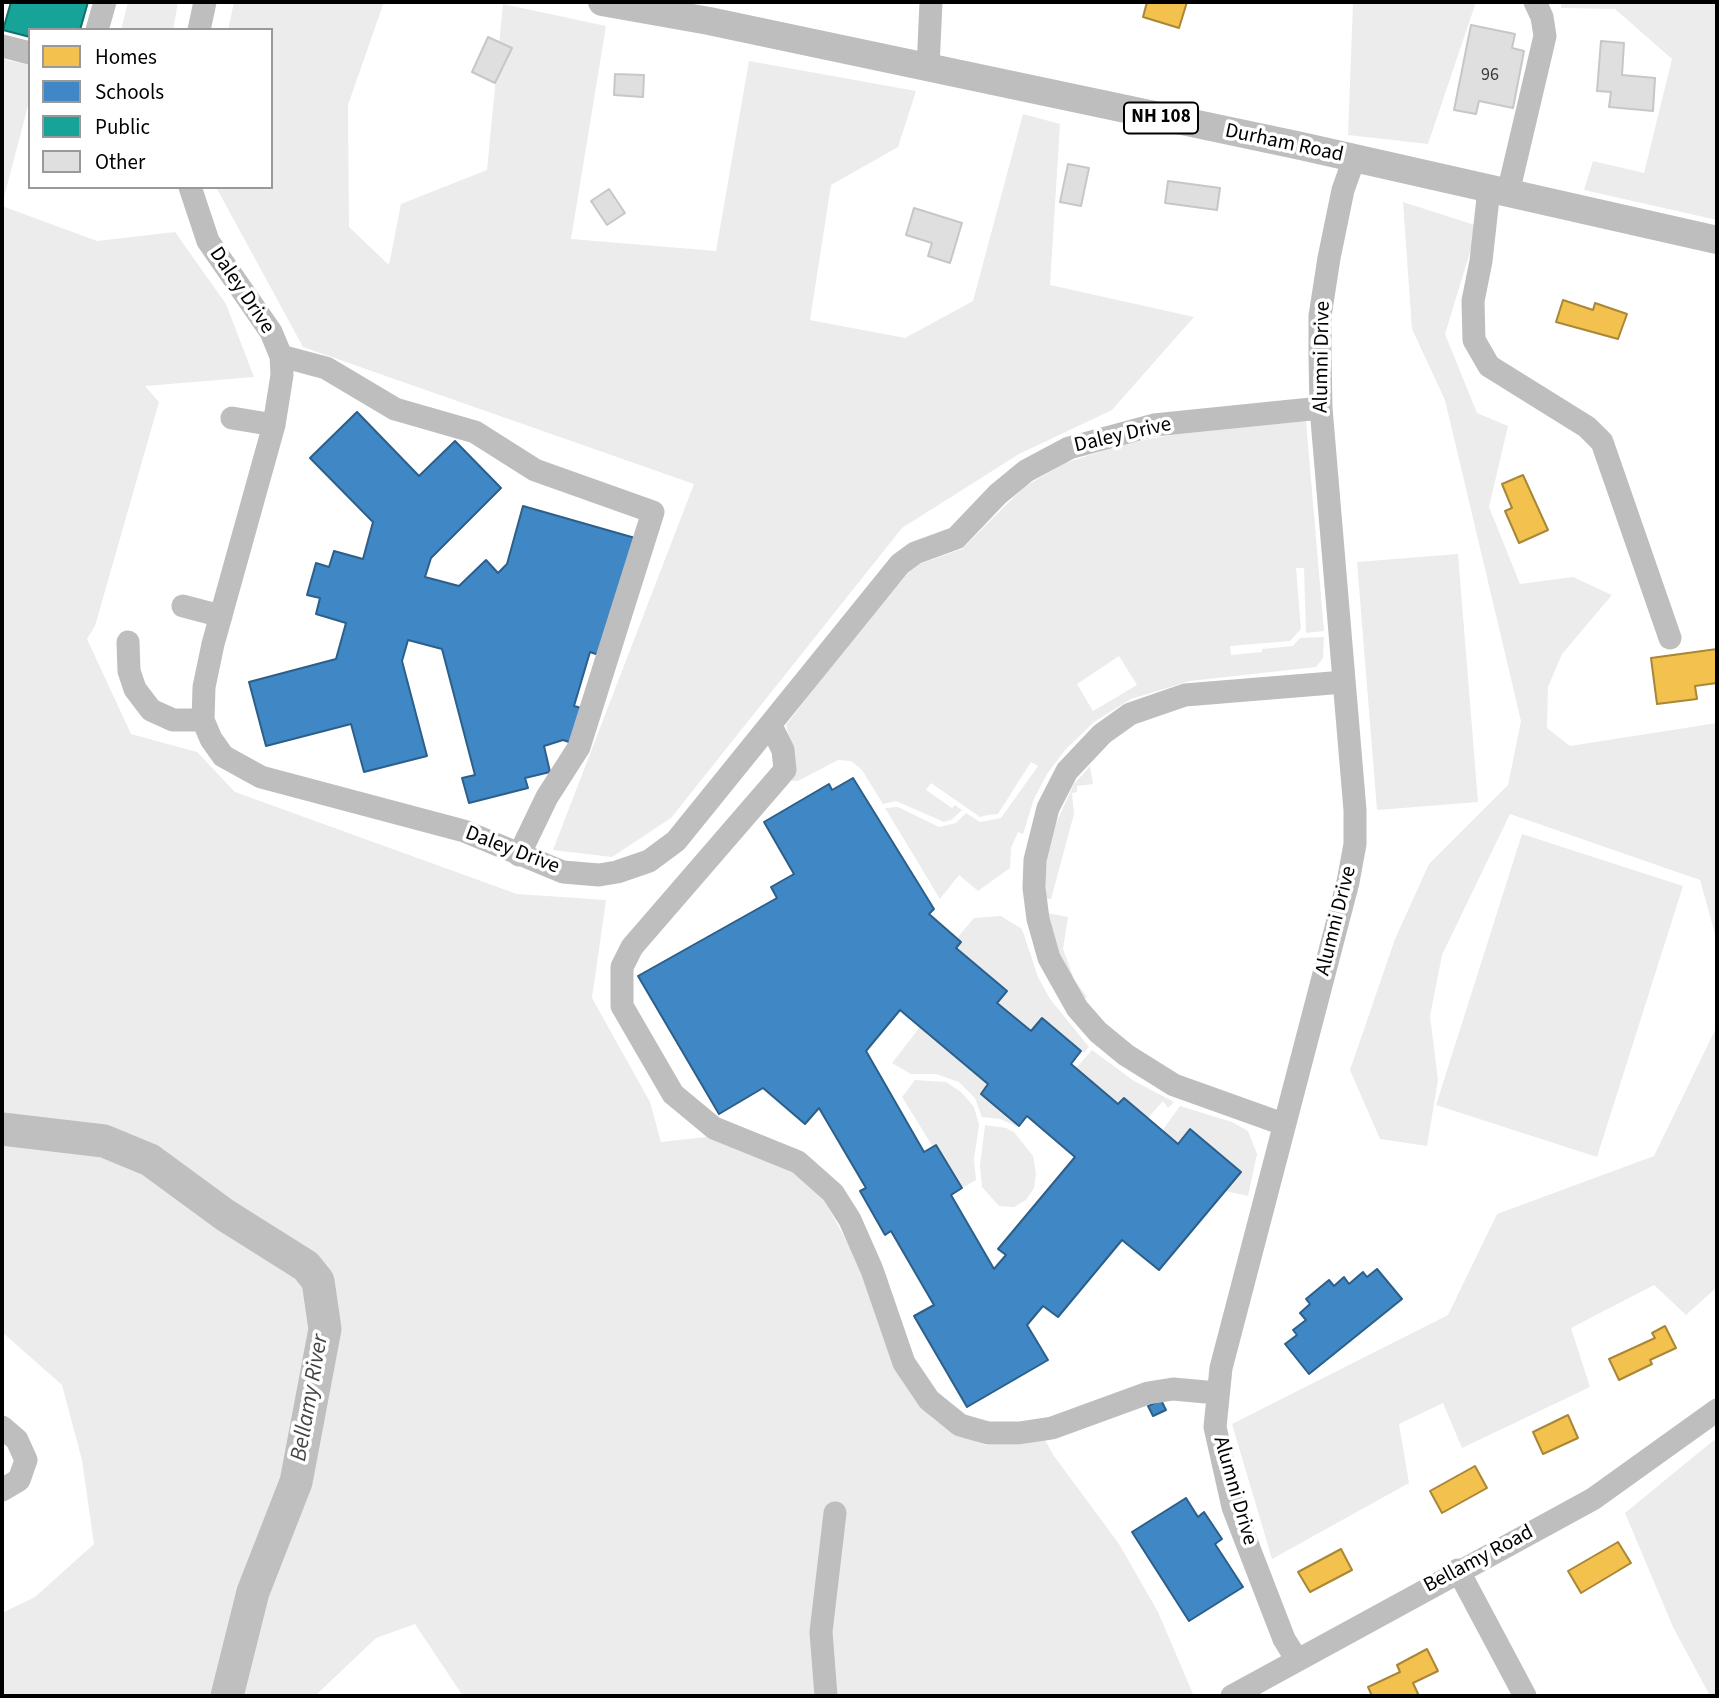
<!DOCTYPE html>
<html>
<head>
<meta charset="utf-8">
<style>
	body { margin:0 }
	#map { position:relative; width:1719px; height:1698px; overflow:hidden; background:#fff; font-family:"Source Sans 3",sans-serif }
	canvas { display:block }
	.frame { position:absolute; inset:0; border:4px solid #000; pointer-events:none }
	.legend { position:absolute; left:28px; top:28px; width:245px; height:161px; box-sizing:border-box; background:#fff; border:2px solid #999; margin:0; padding:9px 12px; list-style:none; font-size:21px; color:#000 }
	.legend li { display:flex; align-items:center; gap:14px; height:35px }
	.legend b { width:35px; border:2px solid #999 }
</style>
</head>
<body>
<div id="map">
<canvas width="1719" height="1698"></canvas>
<div class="frame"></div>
<ul class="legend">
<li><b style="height:19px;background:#f2c14e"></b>Homes</li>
<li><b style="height:19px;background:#3f88c5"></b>Schools</li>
<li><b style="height:19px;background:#17a398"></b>Public</li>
<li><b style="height:19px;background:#dfdfdf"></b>Other</li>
</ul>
</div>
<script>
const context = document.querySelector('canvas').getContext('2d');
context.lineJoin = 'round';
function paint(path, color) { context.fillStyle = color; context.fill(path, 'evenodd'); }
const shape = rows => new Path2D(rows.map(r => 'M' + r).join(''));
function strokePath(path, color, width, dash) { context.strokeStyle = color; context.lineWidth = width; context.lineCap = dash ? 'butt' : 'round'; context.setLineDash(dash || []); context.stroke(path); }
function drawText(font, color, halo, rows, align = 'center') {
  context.font = font + ' "Source Sans 3",sans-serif'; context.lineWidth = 7; context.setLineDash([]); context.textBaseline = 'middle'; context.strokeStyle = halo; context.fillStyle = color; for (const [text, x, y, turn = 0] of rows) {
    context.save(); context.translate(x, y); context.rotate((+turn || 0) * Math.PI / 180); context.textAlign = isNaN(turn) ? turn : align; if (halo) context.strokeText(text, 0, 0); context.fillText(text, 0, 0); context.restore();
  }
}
paint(shape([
	[128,2,178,2,173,30,121,30],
	[234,2,384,2,348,105,349,227,389,265,401,204,487,170,503,4,606,26,571,239,716,251,749,61,916,91,898,147,831,185,810,320,905,338,973,301,1023,114,1060,124,1050,285,1194,317,1112,410,1019,454,902,528,671,818,612,857,553,850,694,484,303,347,216,187,271,187,271,30,228,30],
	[1353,2,1476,2,1428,144,1348,135],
	[1561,2,1717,2,1717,220,1584,190,1593,161,1644,173,1672,59,1615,9,1561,8],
	[2,59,30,65,30,98,2,205],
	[1403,202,1478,226,1445,334,1477,413,1508,426,1489,507,1520,584,1573,577,1612,595,1562,654,1548,687,1547,728,1570,746,1717,723,1717,941,1700,880,1510,814,1442,955,1430,1016,1438,1080,1427,1146,1380,1139,1350,1070,1395,939,1429,864,1508,785,1521,721,1445,400,1412,329],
	[2,206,97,241,175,232,226,304,254,377,145,386,159,402,95,626,87,639,131,734,197,752,235,792,517,894,606,900,592,998,650,1102,661,1142,715,1136,785,1166,823,1198,865,1275,890,1354,932,1418,958,1435,986,1445,1018,1445,1045,1440,1054,1456,1119,1544,1158,1612,1193,1694,463,1696,415,1624,376,1638,315,1696,2,1696,2,1613,35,1597,94,1544,82,1460,62,1385,2,1332],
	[1306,421,1324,631,1306,633,1304,568,1296,568,1301,629,1290,641,1230,646,1231,655,1262,652,1262,649,1293,646,1300,638,1324,637,1323,658,1316,667,1190,681,1131,699,1094,722,1065,750,1047,774,1034,799,1023,834,1018,832,1011,848,1010,868,978,891,959,875,940,899,885,808,898,807,939,827,956,823,966,813,980,822,1001,818,1038,766,1031,762,998,814,988,815,980,817,931,783,926,790,952,808,955,805,962,810,951,820,944,822,896,801,883,804,862,770,851,761,838,760,798,781,792,781,795,761,786,725,842,652,914,566,962,549,1024,487,1065,463,1125,444,1171,435],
	[1119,656,1137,685,1093,711,1077,684],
	[1458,554,1478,802,1377,810,1357,562],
	[1090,766,1093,784,1077,786,1077,792,1072,793,1074,814,1051,899,1046,899,1046,857,1052,832,1074,784],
	[1522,834,1683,886,1597,1157,1436,1105],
	[1047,913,1068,917,1063,949,1074,979,1087,997,1083,1000,1057,951],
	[1001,916,1022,929,1038,977,1050,999,1089,1047,1084,1053,1042,1019,1031,1031,997,1003,1007,990,956,948,961,942,957,938,974,918],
	[1717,1026,1717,1287,1686,1315,1654,1285,1571,1328,1590,1387,1462,1448,1443,1403,1399,1424,1409,1483,1272,1559,1232,1424,1448,1315,1497,1214,1654,1156],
	[920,1027,988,1084,981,1094,1018,1127,1000,1119,982,1117,975,1098,959,1082,936,1074,911,1074,892,1063],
	[1092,1050,1134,1081,1174,1102,1168,1108,1163,1101,1148,1118,1124,1098,1118,1104,1076,1068],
	[915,1080,946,1082,961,1092,974,1107,979,1125,974,1159,976,1180,962,1188,937,1145,933,1147,902,1097],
	[1180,1106,1232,1122,1248,1131,1257,1154,1248,1196,1225,1191,1241,1172,1191,1129,1178,1144,1162,1131],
	[985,1125,1006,1128,1014,1132,1033,1156,1036,1174,1034,1188,1026,1200,1014,1207,999,1206,982,1187,980,1166],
	[1714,1440,1717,1443,1717,1696,1710,1696,1673,1627,1625,1513]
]), '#ececec');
const homes = shape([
	[1147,2,1187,2,1179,28,1143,17,1147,2],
	[1563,300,1593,310,1595,303,1627,314,1618,339,1556,322,1563,300],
	[1523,475,1548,530,1519,543,1505,511,1512,508,1502,484,1523,475],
	[1717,649,1717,683,1695,686,1697,699,1657,704,1651,658,1717,649],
	[1665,1326,1676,1348,1650,1360,1652,1364,1619,1380,1609,1359,1655,1338,1652,1333,1665,1326],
	[1568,1415,1578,1438,1543,1454,1533,1432,1568,1415],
	[1475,1466,1487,1488,1442,1513,1430,1491,1475,1466],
	[1618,1542,1631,1563,1581,1593,1568,1571,1618,1542],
	[1341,1549,1352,1570,1310,1592,1298,1572,1341,1549],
	[1427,1649,1438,1671,1413,1683,1419,1696,1372,1696,1368,1687,1400,1672,1397,1665,1427,1649]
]);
paint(homes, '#f2c14e');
strokePath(homes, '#a98737', 2);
const schools = shape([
	[357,412,419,476,455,441,501,488,431,558,425,577,459,586,486,560,498,573,507,564,523,506,635,538,602,656,590,652,574,706,585,709,575,744,563,740,544,746,550,772,525,778,528,788,469,803,462,778,475,775,442,649,408,640,402,661,427,756,364,772,351,724,266,746,249,682,336,659,346,623,316,614,320,598,307,595,316,563,329,567,334,551,363,559,373,522,310,458,357,412],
	[853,778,934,909,929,914,961,942,956,948,1007,991,997,1003,1031,1031,1042,1018,1081,1051,1071,1064,1118,1104,1124,1098,1178,1144,1190,1129,1241,1172,1159,1270,1122,1240,1058,1317,1043,1306,1027,1325,1048,1360,967,1407,914,1316,934,1305,891,1231,885,1235,860,1191,866,1188,819,1108,805,1124,763,1088,719,1114,638,976,777,898,771,887,794,874,764,822,829,784,832,790,853,778],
	[900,1010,988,1084,981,1094,1019,1126,1027,1116,1075,1157,998,1249,1006,1255,994,1269,951,1195,962,1188,936,1145,924,1152,866,1051,900,1010],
	[1377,1269,1402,1299,1309,1374,1285,1344,1297,1335,1293,1330,1306,1320,1300,1313,1310,1304,1306,1299,1329,1280,1334,1286,1344,1277,1349,1284,1363,1272,1367,1277,1377,1269],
	[1161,1400,1166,1410,1153,1416,1148,1406,1161,1400],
	[1186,1498,1198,1517,1204,1512,1222,1539,1215,1544,1243,1587,1189,1621,1132,1532,1186,1498]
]);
paint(schools, '#3f88c5');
strokePath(schools, '#2c5f8a', 2);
const public = shape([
	[11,2,88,2,80,30,30,30,30,37,3,30,11,2]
]);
paint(public, '#17a398');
strokePath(public, '#10726a', 2);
strokePath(shape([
	[2,1129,104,1141,150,1160,225,1215,306,1266,318,1281,325,1329,296,1482,253,1592,227,1696]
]), '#bfbfbf', 33);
const building = shape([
	[1471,25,1515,34,1512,48,1524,51,1513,108,1479,101,1476,114,1454,110,1471,25],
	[488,37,512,48,495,83,472,72,488,37],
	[1601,41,1624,43,1622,75,1655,78,1653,111,1609,107,1611,92,1597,91,1601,41],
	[615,74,644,75,643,97,614,95,615,74],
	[1068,164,1089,168,1081,206,1060,202,1068,164],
	[1168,181,1220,188,1217,210,1165,203,1168,181],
	[609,189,625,213,607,225,591,201,609,189],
	[914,208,962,223,950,263,928,256,932,243,906,235,914,208]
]);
paint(building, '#dfdfdf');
strokePath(building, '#c7c7c7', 2);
strokePath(shape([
	[97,30,105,2],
	[199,30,205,2],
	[2,46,30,53],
	[928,68,931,2],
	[190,187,208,241,271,332,281,356,282,375,274,425,213,644,204,687,203,720,211,739,223,756,261,777,464,831,563,872,599,875,617,872,649,861,676,841,900,564,915,553,956,538,998,494,1026,471,1069,448,1154,425,1321,408],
	[1489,189,1481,261,1473,301,1474,340,1489,366,1587,427,1602,442,1670,638],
	[1508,193,1545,36,1542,17,1535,2],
	[281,356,326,368,395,409,475,432,535,470,653,512,579,747,547,797,519,855],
	[232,418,274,425],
	[183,606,221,616],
	[128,642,129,671,135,689,151,710,173,720,203,720],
	[771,726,783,750,785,770,632,947,622,967,622,1006,673,1094,714,1128,798,1162,833,1193,850,1220,872,1270,904,1363,929,1400,960,1425,988,1433,1019,1433,1052,1428,1148,1393,1173,1389,1217,1393],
	[1283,1124,1174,1085,1126,1055,1098,1032,1077,1008,1049,958,1038,919,1034,888,1035,860,1048,808,1067,771,1102,734,1130,714,1185,695,1344,682],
	[2,1427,17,1440,26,1460,19,1480,2,1490],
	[1458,1570,1525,1696],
	[1297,1660,1284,1639,1233,1507,1215,1427,1221,1368,1348,882,1355,844,1355,810,1321,408,1320,356,1320,316,1329,258,1343,190,1354,159],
	[826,1696,821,1632,835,1513],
	[1232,1696,1593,1499,1717,1410]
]), '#bebebe', 23);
strokePath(shape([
	[602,2,709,21,1301,146,1717,240]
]), '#bebebe', 28);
drawText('18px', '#383838', null, [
	["96",1490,76]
]);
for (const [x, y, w] of [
	[1161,118,74]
]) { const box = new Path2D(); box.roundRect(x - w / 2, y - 15.5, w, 31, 5); context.fillStyle = '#fff'; context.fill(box); strokePath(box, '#000', 2); }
drawText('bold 19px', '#000', null, [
	["NH 108",1161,118]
]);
drawText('21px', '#000', '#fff', [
	["Durham Road",1284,144,12],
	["Daley Drive",241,291,56],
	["Alumni Drive",1323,357,-89],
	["Daley Drive",1123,436,-13],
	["Daley Drive",512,851,21],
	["Alumni Drive",1337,921,-76],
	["Alumni Drive",1234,1491,74],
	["Bellamy Road",1479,1560,-28]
]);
drawText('italic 23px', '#444', '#fff', [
	["Bellamy River",311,1398,-80]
]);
</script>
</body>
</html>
